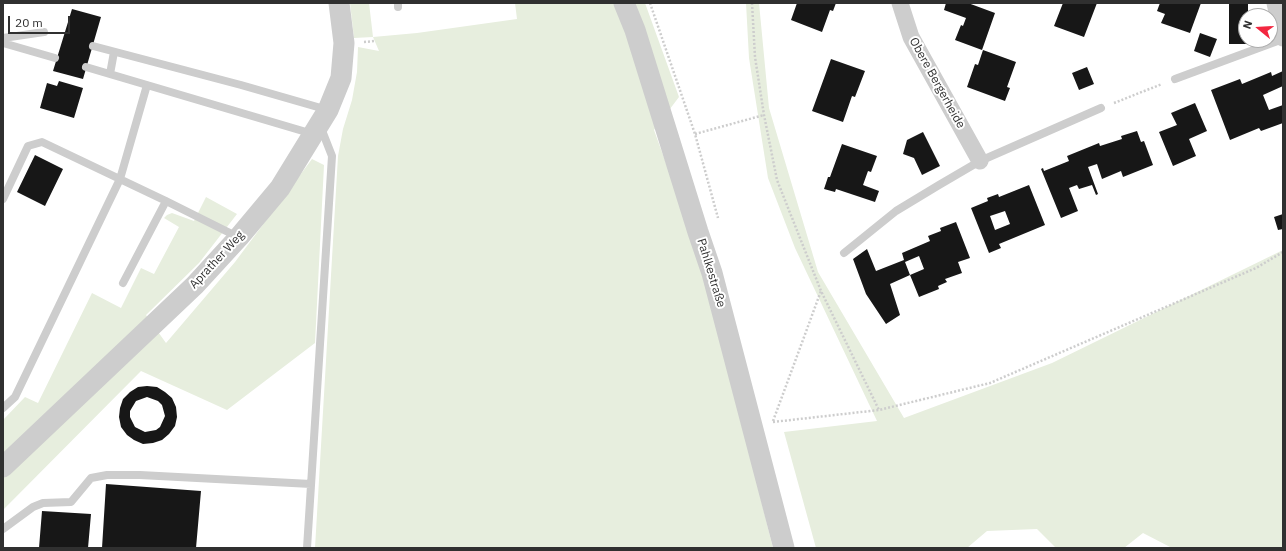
<!DOCTYPE html>
<html>
<head>
<meta charset="utf-8">
<style>
	body { margin:0 }
	#map { position:relative; width:1286px; height:551px; overflow:hidden; background:#fff; font-family:"IBM Plex Sans",sans-serif }
	canvas { display:block }
	.frame { position:absolute; inset:0; border:4px solid #303030; pointer-events:none }
	.north { position:absolute; left:1238px; top:8px; width:40px; height:40px; box-sizing:border-box; background:#fff; border:1px solid #acacac; border-radius:50%; rotate:288deg; font-size:11px; font-weight:700; line-height:16px; text-align:center; color:#303030 }
	.north::after { content:''; display:block; margin:auto; width:14px; height:18px; background:#f32740; clip-path:polygon(50% 0,100% 100%,50% 72%,0 100%) }
	.scale { position:absolute; left:8px; top:16px; width:62px; height:18px; box-sizing:border-box; border:2px solid #303030; border-top:0; padding-left:5px; font-size:12px; line-height:14px; white-space:nowrap; color:#303030; -webkit-text-stroke:3px #fff; paint-order:stroke }
</style>
</head>
<body>
<div id="map">
<canvas width="1286" height="551"></canvas>
<div class="frame"></div>
<div class="north">N</div>
<div class="scale">20 m</div>
</div>
<script>
const context = document.querySelector('canvas').getContext('2d');
context.lineJoin = 'round';
function paint(path, color) { context.fillStyle = color; context.fill(path, 'evenodd'); }
const shape = rows => new Path2D(rows.map(r => 'M' + r).join(''));
function strokePath(path, color, width, dash) { context.strokeStyle = color; context.lineWidth = width; context.lineCap = dash ? 'butt' : 'round'; context.setLineDash(dash || []); context.stroke(path); }
function drawText(font, color, halo, rows, align = 'center') {
  context.font = font + ' "IBM Plex Sans",sans-serif'; context.lineWidth = 4; context.setLineDash([]); context.textBaseline = 'middle'; context.strokeStyle = halo; context.fillStyle = color; for (const [text, x, y, turn = 0] of rows) {
    context.save(); context.translate(x, y); context.rotate((+turn || 0) * Math.PI / 180); context.textAlign = isNaN(turn) ? turn : align; if (halo) context.strokeText(text, 0, 0); context.fillText(text, 0, 0); context.restore();
  }
}
paint(shape([
	[350,3,369,3,373,37,417,33,517,19,515,3,645,3,679,97,654,130,701,260,773,548,315,548,338,156,343,129,352,100,357,72,358,47,379,51,373,37,354,38],
	[746,3,759,3,769,108,818,272,904,418,1052,363,1283,250,1283,548,1172,548,1143,533,1124,548,1056,548,1037,529,987,531,967,548,816,548,784,432,877,421,795,248,768,178,749,58],
	[312,159,324,165,315,343,227,410,141,371,3,510,3,420,25,397,38,403,92,293,121,308,141,268,154,274,179,227,164,218,167,215,172,213,194,221,206,197,237,214,199,263,146,315,166,343,235,262]
]), '#e7eede');
paint(shape([
	[797,3,836,3,833,11,830,10,822,32,791,20],
	[946,3,968,3,995,13,982,50,955,40,961,25,963,26,966,18,944,10],
	[1063,3,1097,3,1084,37,1054,26],
	[1160,3,1201,3,1190,33,1161,23,1165,14,1157,11],
	[1229,3,1248,3,1248,16,1246,16,1246,40,1248,40,1248,44,1229,44],
	[72,9,101,17,83,79,53,71],
	[1200,33,1217,39,1210,57,1194,51],
	[983,50,1016,62,1007,87,1010,88,1005,101,967,87,975,64,978,65],
	[831,59,865,71,855,97,852,96,843,122,812,111],
	[1087,67,1094,84,1079,90,1072,73],
	[1283,71,1283,86,1263,95,1269,110,1283,105,1283,123,1261,131,1259,128,1230,140,1211,90,1240,79,1242,84,1271,72,1272,76],
	[59,81,83,88,74,118,40,108,47,83,57,86],
	[1195,103,1207,131,1189,139,1196,156,1173,166,1159,132,1177,125,1171,113],
	[1137,131,1141,142,1144,141,1153,165,1123,177,1121,171,1102,179,1097,164,1088,167,1098,194,1096,195,1092,185,1079,189,1077,185,1069,188,1078,211,1061,218,1041,169,1043,168,1044,171,1069,161,1067,156,1099,143,1100,146,1122,139,1121,136],
	[923,132,940,166,922,175,914,158,903,154,907,140],
	[842,144,877,156,871,172,868,171,863,185,879,191,875,202,836,189,835,192,824,189,828,177,830,177],
	[35,155,63,169,45,206,17,192],
	[1029,185,1045,225,999,244,1001,248,989,253,971,208,988,201,987,198,998,194,999,197],
	[1005,211,1010,224,995,230,990,216],
	[1283,214,1283,229,1278,230,1274,217],
	[956,222,970,258,958,262,962,273,945,279,947,282,938,286,939,289,919,297,910,275,890,284,900,315,886,324,866,294,853,259,867,249,876,271,904,260,902,253,930,241,928,236,941,231,940,228],
	[919,256,924,269,910,275,905,262],
	[147,386,157,387,165,392,172,398,176,407,177,417,175,426,169,434,162,440,153,443,143,444,134,440,127,435,121,427,119,417,120,408,123,399,130,392,138,387],
	[147,397,158,401,162,405,165,416,160,427,156,430,145,432,135,427,130,417,130,411,136,401],
	[106,484,201,491,196,548,102,548],
	[42,511,91,514,88,548,39,548]
]), '#171717');
strokePath(shape([
	[650,3,695,134,718,218],
	[752,3,755,57,764,115,777,180,821,291,879,410],
	[364,42,375,41],
	[1114,103,1162,84],
	[695,134,764,115],
	[773,421,821,291],
	[773,422,879,410,990,383,1256,268,1283,252]
]), '#cdcdcd', 2.5, [2, 2]);
strokePath(shape([
	[398,3,398,7],
	[3,38,44,32],
	[3,43,55,58],
	[93,46,241,85,328,110],
	[86,67,313,134],
	[110,74,114,52],
	[1175,79,1283,39],
	[3,199,28,146,42,142,166,201,238,237],
	[844,253,896,211,939,185,980,161,1101,108],
	[123,283,166,201],
	[3,408,15,397,120,179,147,85],
	[3,529,33,507,43,503,71,502,91,478,107,475,140,475,311,484],
	[307,548,332,156,321,128]
]), '#cdcdcd', 8);
strokePath(shape([
	[900,3,911,37,980,161],
	[1275,3,1283,38]
]), '#cdcdcd', 17);
strokePath(shape([
	[624,3,635,30,698,232,712,273,784,548],
	[3,467,195,285,239,237,280,188,328,110,341,78,344,43,339,3]
]), '#cdcdcd', 21);
drawText('12px', '#303030', '#fff', [
	["Obere Bergerheide",937,83,61],
	["Aprather Weg",217,260,-47],
	["Pahlkestraße",711,273,73]
]);
</script>
</body>
</html>
